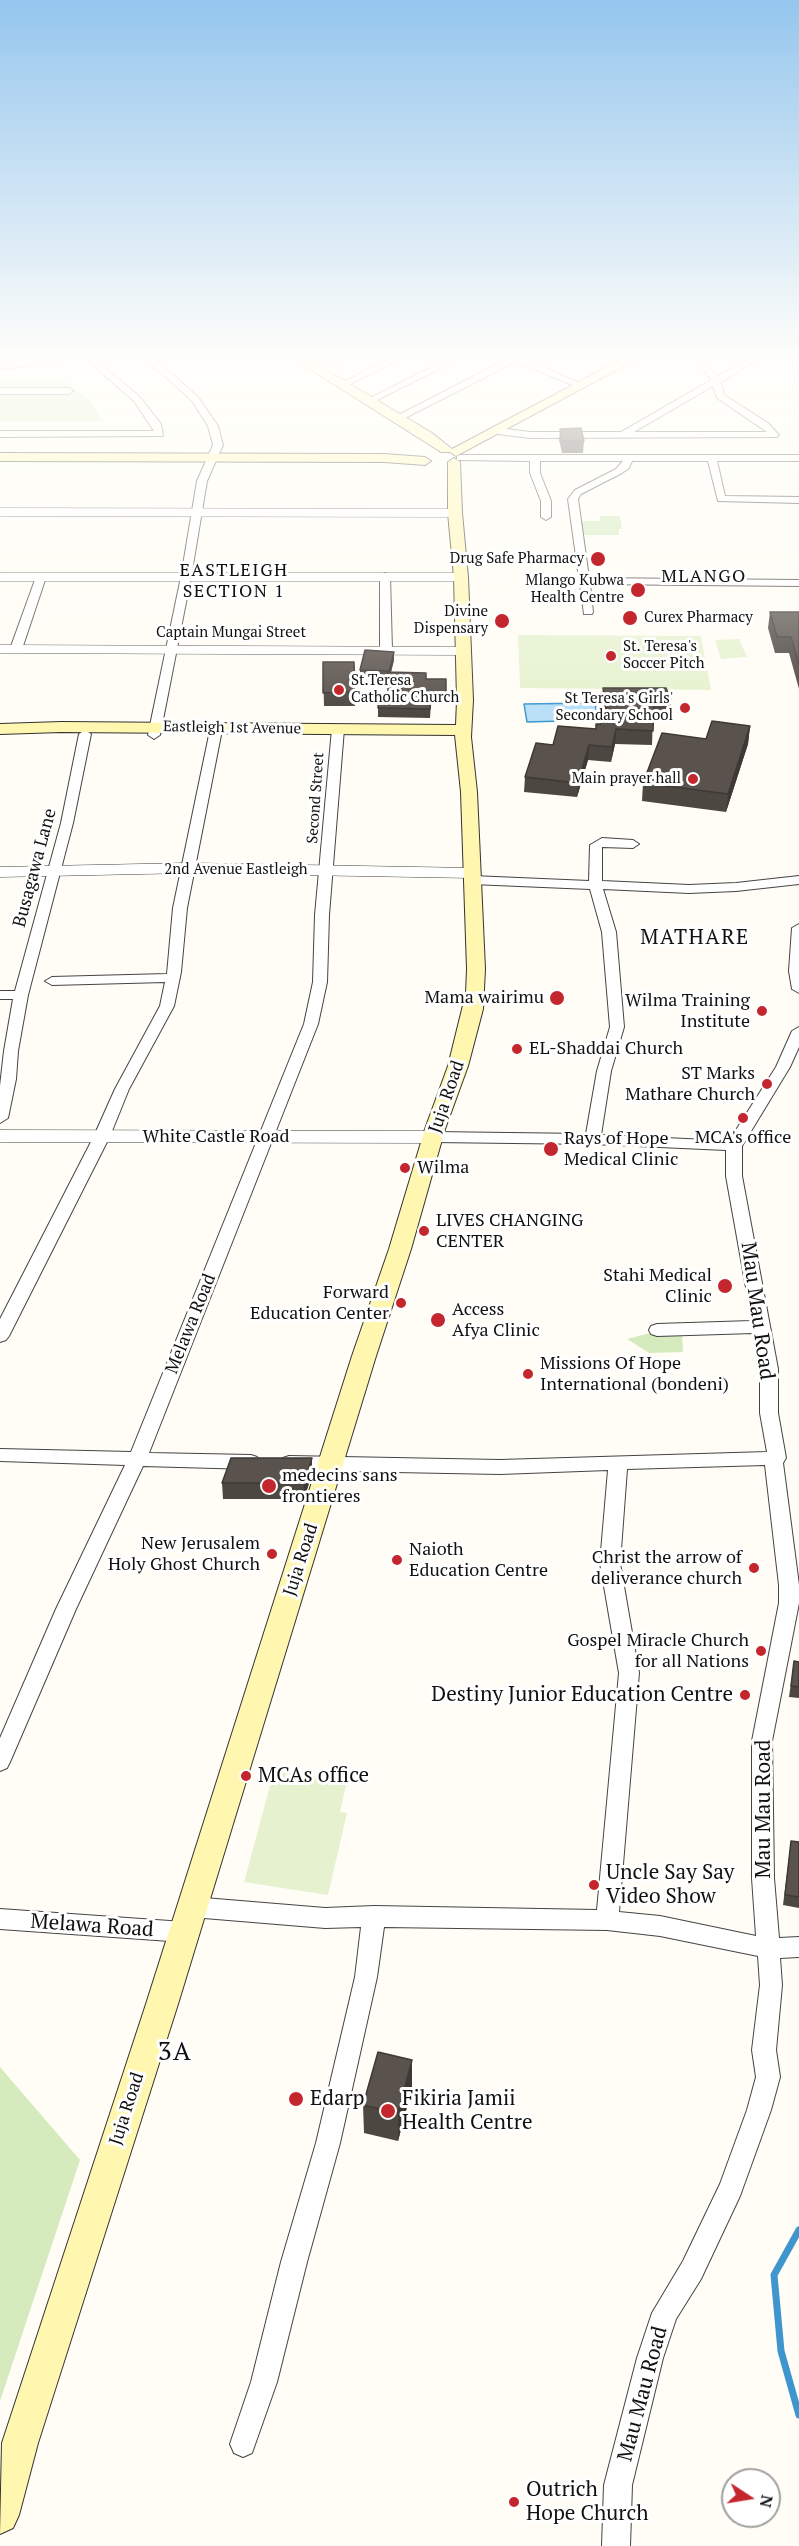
<!DOCTYPE html>
<html>
<head>
<meta charset="utf-8">
<style>
	body { margin:0 }
	#map { position:relative; width:799px; height:2546px; overflow:hidden; background:#fffdf5; font-family:"PT Serif",serif }
	canvas { display:block }
	.north { position:absolute; left:721px; top:2468px; width:60px; height:60px; box-sizing:border-box; background:#fff; border:2px solid #a0a0a0; border-radius:50%; rotate:102deg; font-size:16px; font-weight:700; line-height:24px; text-align:center; color:#111 }
	.north::after { content:''; display:block; margin:auto; width:21px; height:27px; background:#c4262e; clip-path:polygon(50% 0,100% 100%,50% 72%,0 100%) }
</style>
</head>
<body>
<div id="map">
<canvas width="799" height="2546"></canvas>
<div class="north">N</div>
</div>
<script>
const context = document.querySelector('canvas').getContext('2d');
context.lineJoin = 'round';
function paint(path, color) { context.fillStyle = color; context.fill(path, 'evenodd'); }
const shape = rows => new Path2D(rows.map(r => 'M' + r).join(''));
function strokePath(path, color, width, dash) { context.strokeStyle = color; context.lineWidth = width; context.lineCap = dash ? 'butt' : 'round'; context.setLineDash(dash || []); context.stroke(path); }
function drawText(font, color, halo, rows, align = 'center') {
  context.font = font + ' "PT Serif",serif'; context.lineWidth = 6; context.setLineDash([]); context.textBaseline = 'middle'; context.strokeStyle = halo; context.fillStyle = color; for (const [text, x, y, turn = 0] of rows) {
    context.save(); context.translate(x, y); context.rotate((+turn || 0) * Math.PI / 180); context.textAlign = isNaN(turn) ? turn : align; if (halo) context.strokeText(text, 0, 0); context.fillText(text, 0, 0); context.restore();
  }
}
paint(shape([
	[0,382,66,382,92,403,102,421,0,421],
	[600,516,620,516,622,529,619,529,619,535,580,535,579,521,600,521],
	[682,1332,683,1352,649,1353,627,1339,650,1333],
	[0,2067,80,2160,0,2401]
]), '#d5ebbd');
paint(shape([
	[518,635,701,636,711,690,520,688],
	[739,639,747,657,721,659,715,640],
	[274,1771,347,1781,340,1812,347,1813,328,1895,244,1882]
]), '#e6f2cf');
const water = shape([
	[595,703,598,720,527,722,524,704,595,703]
]);
paint(water, '#b9e0f7');
strokePath(water, '#3f96cf', 1.5);
strokePath(shape([
	[799,2230,774,2275,781,2351,799,2415]
]), '#3f96cf', 7);
const minor = shape([
	[39,359,66,359,62,362,0,369,0,363,39,359],
	[86,359,95,359,140,397,161,424,163,436,0,437,0,431,154,431,134,401,86,359],
	[146,359,155,359,198,397,218,426,223,445,207,481,191,577,160,735,154,739,148,735,181,577,197,481,213,445,208,426,192,401,146,359],
	[330,359,341,359,317,371,310,369,330,359],
	[389,359,400,359,344,387,337,385,389,359],
	[448,359,459,359,371,403,364,401,448,359],
	[507,359,524,359,587,386,580,388,515,362,401,420,393,418,507,359],
	[696,359,704,359,717,377,748,359,758,359,721,382,724,395,768,423,779,435,777,437,530,438,498,434,493,431,498,428,530,432,621,432,711,380,696,359],
	[713,386,717,398,767,432,634,432,713,386],
	[0,388,69,388,73,391,69,394,0,394,0,388],
	[460,455,799,455,799,461,717,461,725,496,799,497,799,503,718,501,708,461,632,461,629,468,622,473,581,494,578,499,589,578,799,580,799,586,590,584,593,612,592,614,584,614,568,499,575,490,616,469,623,461,540,461,540,473,551,501,551,517,546,520,541,517,541,501,530,473,530,461,457,460,457,456,460,455],
	[385,573,390,576,392,650,386,653,380,650,380,576,385,573],
	[41,574,46,577,22,649,20,651,12,651,10,649,36,577,41,574],
	[338,725,344,729,329,915,327,982,318,1024,149,1453,251,1455,257,1457,260,1462,257,1467,251,1469,143,1466,76,1609,10,1762,7,1768,0,1771,0,1738,56,1609,125,1465,0,1461,0,1449,131,1452,304,1024,313,982,315,915,332,729,338,725],
	[85,730,91,734,73,823,28,995,18,1051,16,1079,8,1118,0,1123,0,1086,4,1051,13,999,0,999,0,991,15,991,61,823,79,734,85,730],
	[215,731,221,735,187,908,181,972,174,1006,129,1089,110,1136,9,1336,6,1340,0,1342,0,1319,94,1136,115,1089,160,1006,165,982,52,985,45,981,52,977,167,974,173,908,209,735,215,731],
	[602,838,633,840,639,844,633,848,602,847,602,881,689,885,736,883,799,876,799,884,736,891,689,893,603,889,616,932,624,1027,611,1071,601,1135,729,1141,776,1067,792,1031,799,1027,799,1047,790,1067,742,1146,742,1176,778,1369,778,1413,786,1458,783,1463,799,1585,799,1603,772,1741,774,1878,779,1938,799,1937,799,1957,780,1958,782,1985,776,2050,780,2077,771,2110,740,2196,701,2279,676,2319,663,2358,632,2485,630,2546,602,2546,604,2485,637,2358,652,2313,683,2261,720,2184,747,2110,756,2077,752,2050,760,1985,758,1956,660,1936,607,1930,384,1927,377,1977,340,2143,307,2262,277,2382,252,2453,243,2457,234,2453,230,2444,251,2382,281,2262,316,2143,355,1977,361,1927,325,1928,192,1917,184,1914,181,1907,184,1900,192,1897,325,1908,374,1906,597,1910,619,1673,600,1563,608,1470,500,1474,289,1470,283,1468,280,1463,283,1458,289,1456,500,1460,767,1452,760,1413,760,1369,754,1333,657,1336,651,1334,649,1330,651,1326,657,1324,752,1321,726,1176,726,1150,593,1144,433,1142,425,1137,433,1132,586,1134,597,1071,610,1027,602,932,590,889,472,884,465,880,472,876,589,881,590,845,602,838],
	[765,1465,779,1585,779,1603,752,1741,752,1878,756,1936,660,1916,619,1912,639,1673,620,1563,627,1469,765,1465],
	[799,924,799,993,792,989,789,971,792,928,799,924],
	[0,1909,184,1922,192,1925,195,1932,192,1939,184,1942,0,1929,0,1909]
]);
const tertiary = shape([
	[0,508,455,509,461,513,455,517,0,516,0,508],
	[0,573,461,573,467,577,461,581,0,581,0,573],
	[0,645,462,647,469,651,462,655,0,653,0,645],
	[189,863,472,868,480,873,472,878,189,873,0,877,0,867,189,863],
	[0,1130,433,1131,439,1133,442,1137,439,1141,433,1143,0,1142,0,1130]
]);
const secondary = shape([
	[294,359,308,359,432,433,452,449,622,359,637,359,456,456,450,452,441,452,294,359],
	[0,453,384,454,425,457,431,461,425,465,384,462,0,461,0,453],
	[454,458,460,462,462,513,468,577,473,700,471,737,477,792,485,969,483,1009,468,1066,445,1129,411,1249,376,1356,178,2004,38,2443,19,2515,13,2528,0,2534,2,2443,146,2004,352,1356,389,1249,425,1129,448,1066,466,993,467,969,461,792,455,735,61,732,0,734,0,724,61,722,456,725,457,700,454,577,448,513,448,462,454,458]
]);
strokePath(minor, '#444', 2);
strokePath(tertiary, '#444', 1);
strokePath(secondary, '#333', 2);
paint(minor, '#fff');
paint(tertiary, '#fff');
paint(secondary, '#fff6b0');
paint(shape([
	[560,429,584,441,583,453,562,453,559,440],
	[770,612,799,612,799,689,789,653,775,653,768,628],
	[394,660,391,672,426,679,446,679,446,703,431,703,430,718,378,717,378,708,388,694,388,680,360,679,360,670],
	[323,662,354,662,355,706,324,706],
	[603,688,671,700,670,715,653,715,652,745,615,744,611,762,588,760,577,797,524,792,525,777,553,745,596,729,605,721,602,702],
	[750,726,748,744,726,812,642,801,643,783,706,739],
	[312,1458,312,1474,304,1499,223,1499,222,1483],
	[794,1661,799,1662,799,1698,789,1697],
	[791,1841,799,1842,799,1908,783,1905],
	[412,2060,412,2088,398,2141,364,2133,363,2105]
]), '#4d4742');
paint(shape([
	[394,652,394,660,389,680,389,671],
	[750,726,748,744,726,812,728,794],
	[616,729,615,744,611,762,612,747],
	[589,745,588,760,577,797,578,783],
	[312,1458,312,1474,304,1499,304,1483],
	[412,2060,412,2088,398,2141,398,2113]
]), '#3f3936');
const building = shape([
	[581,428,584,441,562,441,560,429,581,428],
	[770,612,799,612,799,665,791,637,777,637,770,612],
	[365,650,394,652,389,671,360,670,365,650],
	[323,662,354,662,355,692,323,693,323,662],
	[388,672,426,673,426,679,446,679,446,694,431,694,430,709,378,708,379,694,388,694,388,672],
	[603,688,666,688,671,700,654,701,653,731,616,729,612,747,589,745,578,783,525,777,536,743,553,745,558,726,596,729,596,724,601,724,601,721,608,721,603,688],
	[712,721,750,726,728,794,643,783,662,733,706,739,712,721],
	[231,1458,312,1458,304,1483,222,1483,231,1458],
	[794,1661,799,1662,799,1687,791,1686,794,1661],
	[791,1841,799,1842,799,1897,785,1895,791,1841],
	[378,2052,412,2060,398,2113,363,2105,378,2052]
]);
paint(building, '#5a524d');
strokePath(building, '#3f3936', 1.5);
const sky = context.createLinearGradient(0, 0, 0, 715);
sky.addColorStop(0, '#95c6ee');
sky.addColorStop(0.5, '#fffefa');
sky.addColorStop(1, '#fffefa00');
context.fillStyle = sky;
context.fillRect(0, 0, 799, 715);
for (const [x, y, r, color] of [
	[598,559,8,"#c4262e"],
	[638,590,8,"#c4262e"],
	[630,618,8,"#c4262e"],
	[502,621,8,"#c4262e"],
	[611,656,6,"#c4262e"],
	[339,690,6,"#c4262e"],
	[685,708,6,"#c4262e"],
	[693,779,6,"#c4262e"],
	[557,998,8,"#c4262e"],
	[762,1011,6,"#c4262e"],
	[517,1049,6,"#c4262e"],
	[767,1084,6,"#c4262e"],
	[743,1118,6,"#c4262e"],
	[551,1149,8,"#c4262e"],
	[405,1168,6,"#c4262e"],
	[424,1231,6,"#c4262e"],
	[725,1286,8,"#c4262e"],
	[401,1303,6,"#c4262e"],
	[438,1320,8,"#c4262e"],
	[528,1374,6,"#c4262e"],
	[269,1486,8,"#c4262e"],
	[272,1554,6,"#c4262e"],
	[397,1560,6,"#c4262e"],
	[754,1568,6,"#c4262e"],
	[761,1651,6,"#c4262e"],
	[745,1695,6,"#c4262e"],
	[246,1776,6,"#c4262e"],
	[594,1885,6,"#c4262e"],
	[296,2099,8,"#c4262e"],
	[388,2111,8,"#c4262e"],
	[514,2502,6,"#c4262e"]
]) { const dot = new Path2D(); dot.arc(x, y, r, 0, 2 * Math.PI); context.fillStyle = color; context.fill(dot); strokePath(dot, '#fff', 2); }
drawText('15px', '#111', '#fff', [
	["Drug Safe Pharmacy",584,559],
	["Mlango Kubwa",624,581],
	["Health Centre",624,598],
	["Divine",488,612],
	["Dispensary",488,629],
	["Curex Pharmacy",644,618,"left"],
	["St. Teresa's",623,647,"left"],
	["Soccer Pitch",623,664,"left"],
	["St.Teresa",351,681,"left"],
	["Catholic Church",351,698,"left"],
	["St Teresa's Girls'",673,699],
	["Secondary School",673,716],
	["Main prayer hall",681,779]
], 'right');
drawText('15px', '#111', '#fff', [
	["Captain Mungai Street",231,633],
	["Eastleigh 1st Avenue",232,728,1],
	["Second Street",316,798,-86],
	["2nd Avenue Eastleigh",236,870]
]);
context.letterSpacing = '1.5px';
drawText('18px', '#111', '#fff', [
	["EASTLEIGH",234,571],
	["SECTION 1",234,592],
	["MLANGO",704,577]
]);
context.letterSpacing = '0px';
drawText('18px', '#111', '#fff', [
	["Busagawa Lane",35,868,-75],
	["Juja Road",447,1097,-71],
	["White Castle Road",216,1137],
	["Melawa Road",191,1324,-68],
	["Juja Road",301,1560,-72],
	["Juja Road",127,2109,-72]
]);
drawText('18px', '#111', '#fff', [
	["Mama wairimu",544,998],
	["Wilma Training",750,1001],
	["Institute",750,1022],
	["EL-Shaddai Church",529,1049,"left"],
	["ST Marks",755,1074],
	["Mathare Church",755,1095],
	["MCA's office",743,1138,"center"],
	["Rays of Hope",564,1139,"left"],
	["Medical Clinic",564,1160,"left"],
	["Wilma",417,1168,"left"],
	["LIVES CHANGING",436,1221,"left"],
	["CENTER",436,1242,"left"],
	["Stahi Medical",712,1276],
	["Clinic",712,1297],
	["Forward",389,1293],
	["Education Center",389,1314],
	["Access",452,1310,"left"],
	["Afya Clinic",452,1331,"left"],
	["Missions Of Hope",540,1364,"left"],
	["International (bondeni)",540,1385,"left"],
	["medecins sans",282,1476,"left"],
	["frontieres",282,1497,"left"],
	["New Jerusalem",260,1544],
	["Holy Ghost Church",260,1565],
	["Naioth",409,1550,"left"],
	["Education Centre",409,1571,"left"],
	["Christ the arrow of",742,1558],
	["deliverance church",742,1579],
	["Gospel Miracle Church",749,1641],
	["for all Nations",749,1662]
], 'right');
context.letterSpacing = '1.5px';
drawText('21px', '#111', '#fff', [
	["MATHARE",695,938]
]);
context.letterSpacing = '0px';
drawText('21px', '#111', '#fff', [
	["Mau Mau Road",757,1311,82],
	["Mau Mau Road",764,1809,-90],
	["Melawa Road",92,1926,4],
	["Mau Mau Road",643,2394,-75]
]);
drawText('21px', '#111', '#fff', [
	["Destiny Junior Education Centre",733,1695,"right"],
	["MCAs office",258,1776],
	["Uncle Say Say",606,1873],
	["Video Show",606,1897],
	["Edarp",310,2099],
	["Fikiria Jamii",402,2099],
	["Health Centre",402,2123],
	["Outrich",526,2490],
	["Hope Church",526,2514]
], 'left');
context.letterSpacing = '1.5px';
drawText('26px', '#111', '#fff', [
	["3A",175,2053]
]);
context.letterSpacing = '0px';
</script>
</body>
</html>
